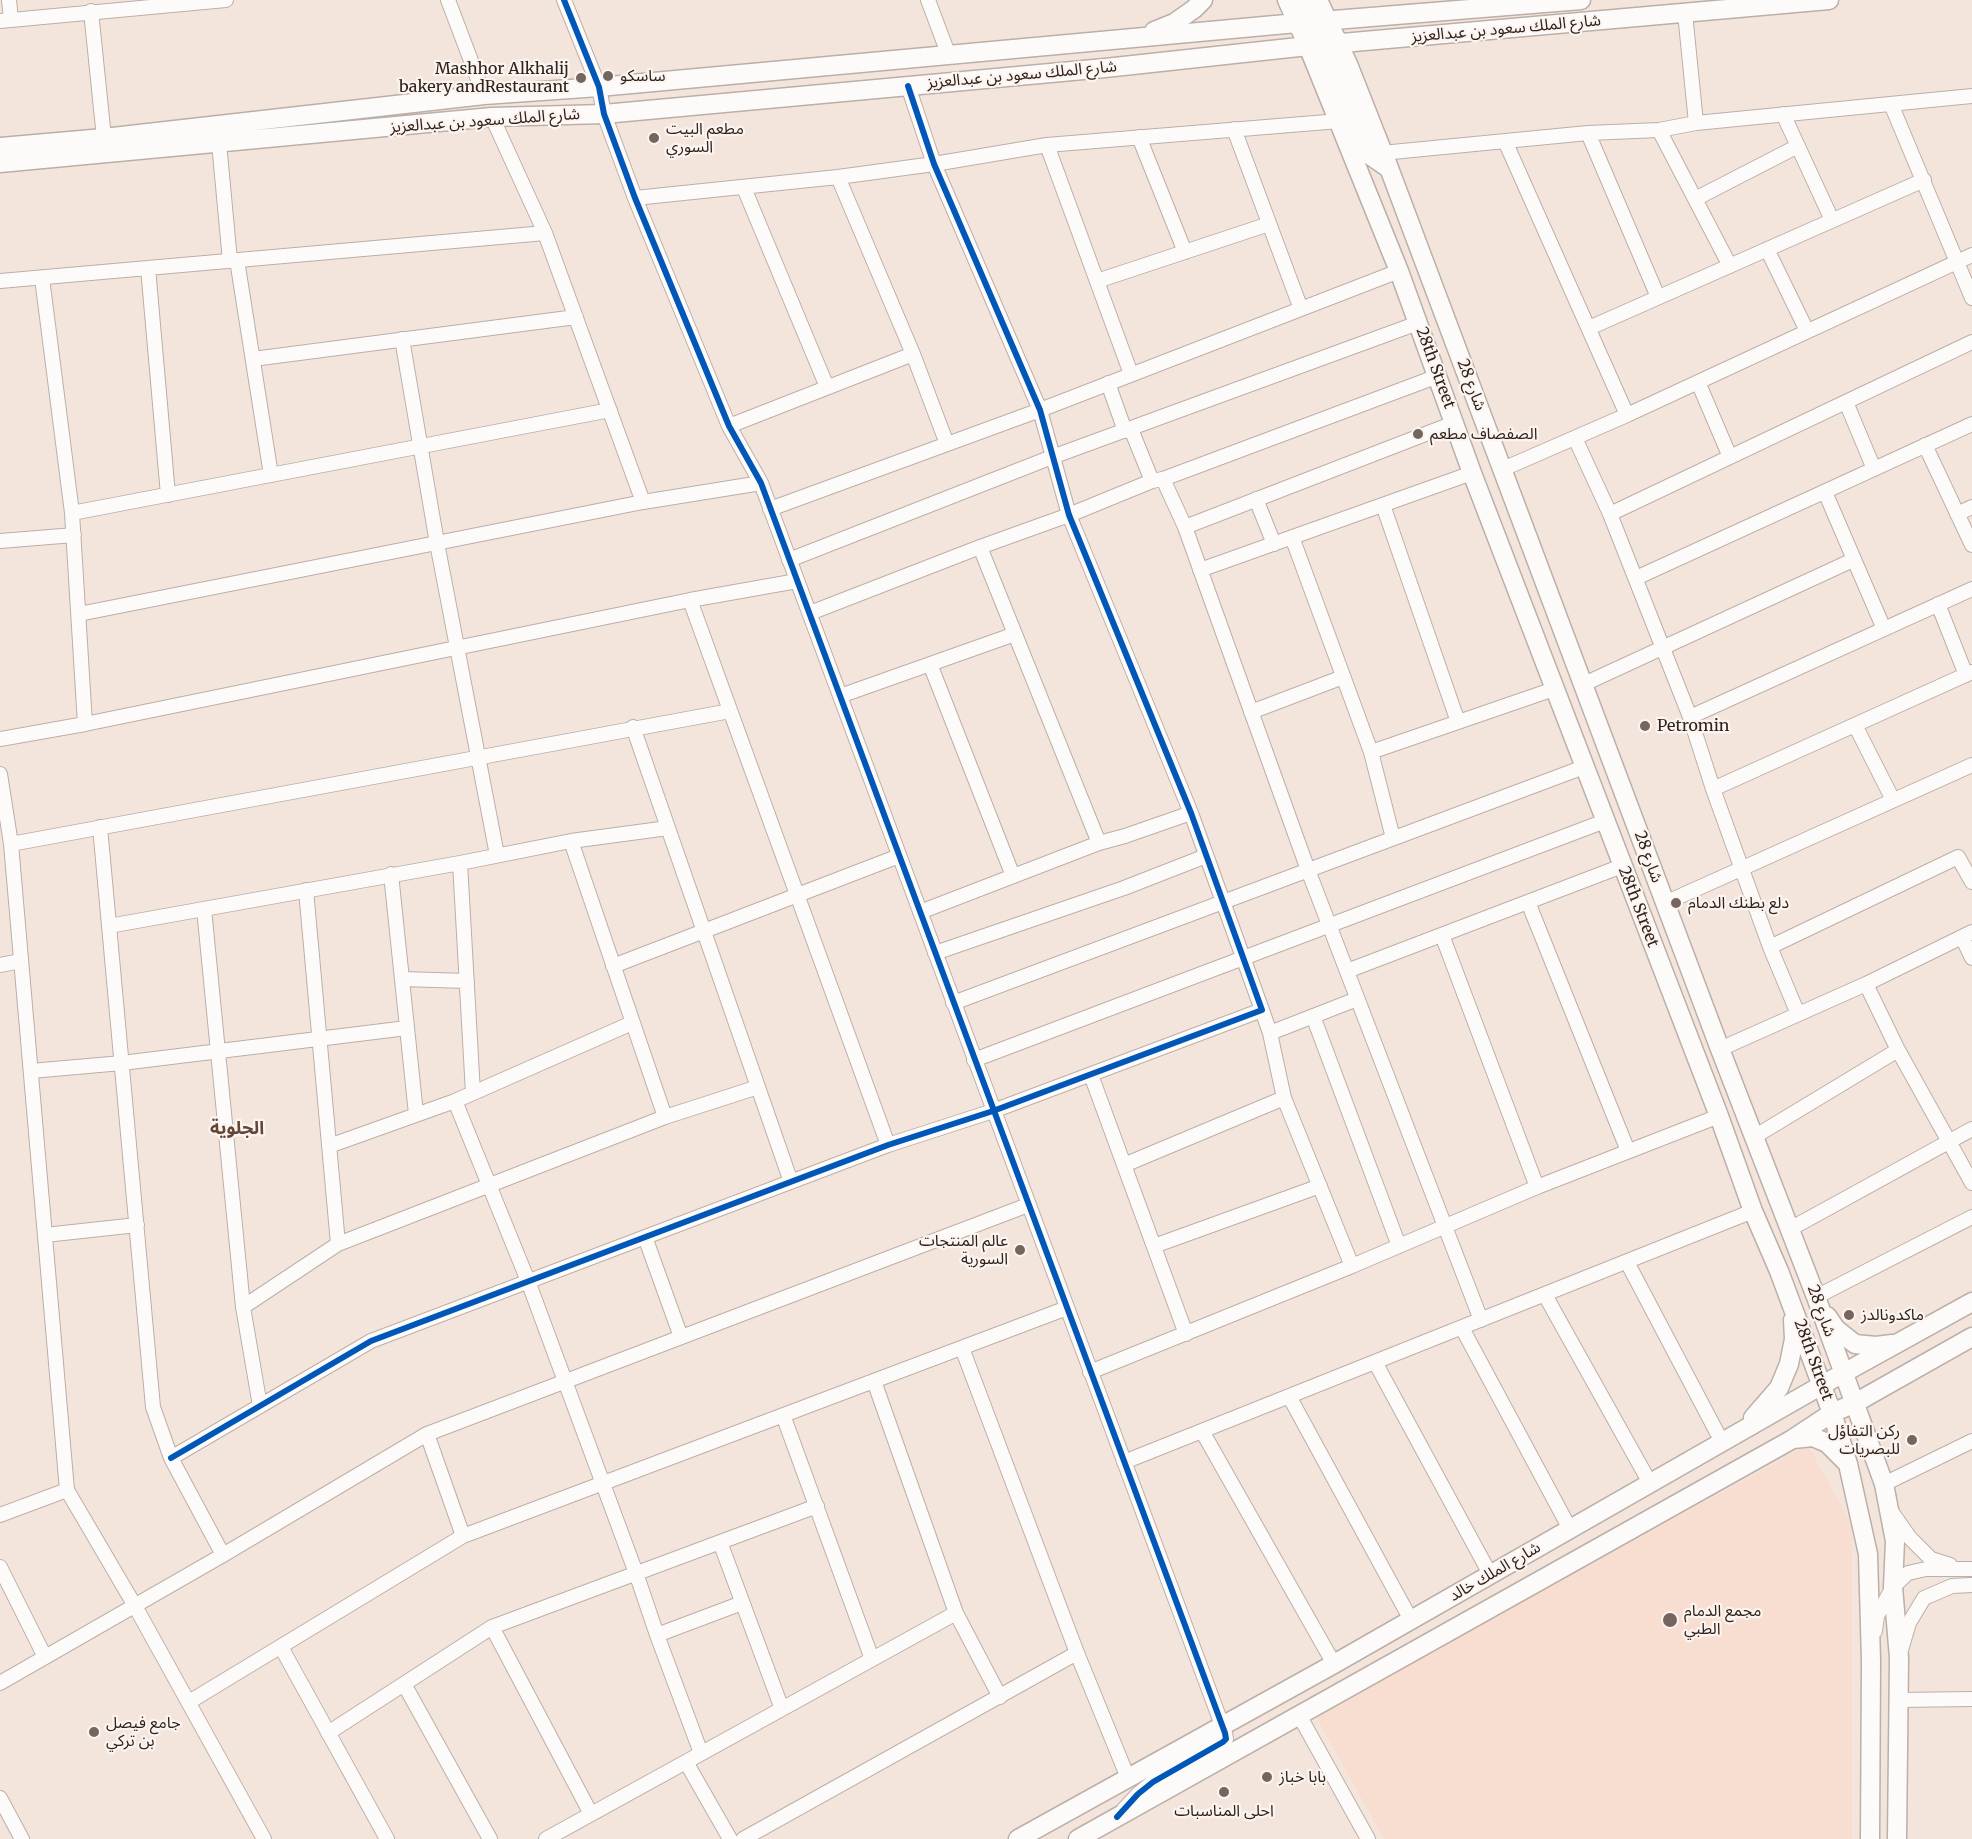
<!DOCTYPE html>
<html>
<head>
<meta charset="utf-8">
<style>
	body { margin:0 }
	canvas { display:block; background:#f4e5dc }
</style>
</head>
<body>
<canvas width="1972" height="1839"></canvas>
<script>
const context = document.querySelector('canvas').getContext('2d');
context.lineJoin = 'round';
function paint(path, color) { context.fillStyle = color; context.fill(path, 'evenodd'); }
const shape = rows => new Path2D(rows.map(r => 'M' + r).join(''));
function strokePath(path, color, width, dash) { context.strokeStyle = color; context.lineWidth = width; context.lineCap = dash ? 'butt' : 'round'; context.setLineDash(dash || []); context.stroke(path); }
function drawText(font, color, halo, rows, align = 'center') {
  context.font = font + ' Merriweather,"Noto Sans Arabic",serif'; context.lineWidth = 4.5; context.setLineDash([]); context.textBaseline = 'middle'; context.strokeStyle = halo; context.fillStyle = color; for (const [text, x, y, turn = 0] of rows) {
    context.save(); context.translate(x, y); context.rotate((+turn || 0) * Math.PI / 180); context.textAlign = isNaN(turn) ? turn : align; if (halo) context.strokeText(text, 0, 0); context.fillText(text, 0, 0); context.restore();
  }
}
paint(shape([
	[1808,1445,1852,1526,1852,1839,1384,1839,1315,1715]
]), '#f8ded0');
const minor = shape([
	[9,0,11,20],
	[448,0,484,95],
	[564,0,599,87,604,114,635,198,729,426,761,483,1225,1733,1226,1739,1223,1742,1153,1782,1138,1794,1124,1809],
	[928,0,949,56],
	[91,11,104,138],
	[1685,13,1696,123],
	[0,21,226,0],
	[1891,104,1972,298],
	[1783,114,1832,220],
	[492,117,545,233,643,502],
	[1234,129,1301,309],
	[1659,130,1730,266],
	[1588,133,1658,297],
	[1139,137,1185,252],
	[1505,141,1627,415],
	[219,143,230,261],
	[1047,145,1131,374],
	[1382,153,1588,133,1659,130,1696,123,1972,96],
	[838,177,913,354,947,444],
	[744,188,827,387],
	[635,198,838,177,934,164,1047,145,1339,121],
	[1695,199,1798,146],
	[1767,249,1807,331],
	[237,260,271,475],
	[148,268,168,495],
	[42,278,72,513,85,724],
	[0,281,545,233],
	[1097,281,1269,224],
	[1589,328,1924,180],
	[402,339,437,543,497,855],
	[253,359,576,317],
	[1698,382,1730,457],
	[1108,383,1125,431],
	[1846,402,1874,469],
	[729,426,913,354],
	[1131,429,1152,481],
	[1575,438,1610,514,1690,717,1713,789,1770,947,1798,1014],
	[1925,445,1972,545],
	[1503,469,1627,415,1972,255],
	[1163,479,1185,527,1308,870,1481,1320],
	[1825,492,1884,629],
	[1256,499,1274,544],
	[1383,505,1458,722],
	[770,509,1040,410,1399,271],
	[72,513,610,410],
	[1610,514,1972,342],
	[1957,514,1972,507],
	[1185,527,1454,423],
	[1292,537,1371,752,1554,689],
	[0,541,74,535],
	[789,560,1052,457,1418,323],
	[1200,570,1472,473],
	[1636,578,1972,424],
	[690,600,888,1145],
	[1938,604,1966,675],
	[810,613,980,547,1069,515,1152,481,1163,479,1438,376],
	[79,614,643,502,761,483],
	[930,664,1013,876],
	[1584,684,1853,560],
	[840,696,1015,634],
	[1251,712,1343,677],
	[1690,717,1972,589],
	[1855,725,1893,800],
	[633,727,791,1182],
	[0,739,85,724,690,600,797,581],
	[1371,752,1393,838],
	[0,774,11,844,67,1490,135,1606,264,1839],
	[1713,789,1972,672],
	[100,827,153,1407,171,1458,223,1555],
	[571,841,665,1117],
	[1099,843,1125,836,1191,813],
	[11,844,730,711],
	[460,863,473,1093],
	[391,874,416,1114],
	[306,890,338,1244],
	[1528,902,1628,1151],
	[1665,903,1972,765],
	[204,909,243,1307,260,1406],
	[920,912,1099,843,980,547],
	[109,926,460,863,571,841,668,828],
	[1442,935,1537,1187],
	[1962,937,1972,958],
	[1770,947,1958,857,1972,882],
	[935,953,1124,888,1206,856],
	[0,965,21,961],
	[613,966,899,856],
	[1347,971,1622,866],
	[402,979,467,981],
	[1866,984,1898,1050,1972,1183],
	[953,1003,1584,767],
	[1313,1016,1399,1246],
	[1270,1033,1357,999],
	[1720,1049,1866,984,1972,932],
	[974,1060,1605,821],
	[31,1071,122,1063,407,1028],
	[1091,1075,1186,1334],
	[455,1101,528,1281,636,1573,657,1635,742,1603],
	[1754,1137,1898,1050],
	[329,1146,455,1101,632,1023],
	[1124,1165,1284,1098],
	[1790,1229,1972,1129],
	[45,1235,137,1225],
	[645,1237,681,1337],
	[1154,1246,1320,1186],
	[1627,1262,1722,1442],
	[1352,1266,1537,1187,1719,1116],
	[1545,1295,1650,1483],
	[1816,1297,1972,1217],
	[243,1307,338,1244,665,1117,758,1087],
	[1462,1328,1570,1529],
	[962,1348,1077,1653,1128,1778],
	[1375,1362,1490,1574],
	[1090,1372,1352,1266,1284,1098,1270,1033,1262,1010],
	[874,1381,956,1613,1000,1697],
	[1289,1396,1411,1620],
	[783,1415,872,1659],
	[1202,1431,1334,1664],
	[427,1434,463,1536],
	[171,1458,371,1341,888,1145,993,1111,1262,1010,1191,813,1069,515,1040,410,934,164,908,86],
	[1124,1462,1753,1211],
	[1884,1484,1972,1441],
	[1891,1511,1910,1538,1931,1559,1950,1565],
	[0,1515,67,1490],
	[720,1542,782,1709],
	[0,1567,45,1657],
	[492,1627,591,1814],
	[1875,1631,1877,1616,1893,1587,1908,1573,1926,1569,1972,1569],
	[657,1635,701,1753],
	[281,1647,387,1839],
	[1901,1650,1909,1623,1924,1598,1952,1586,1972,1585],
	[0,1683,223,1555,427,1434,1028,1205],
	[404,1684,490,1839],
	[1899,1700,1972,1699],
	[189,1702,463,1536,1067,1308],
	[1299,1715,1368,1839],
	[328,1733,492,1627,817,1506],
	[686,1762,730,1839],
	[0,1798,22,1839],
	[546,1839,956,1613],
	[743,1839,1077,1653]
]);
const major = shape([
	[1287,0,1308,46,1399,271,1472,473,1719,1116,1753,1211,1779,1271,1832,1413,1848,1464,1868,1554,1871,1661,1870,1839],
	[1302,0,1324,45,1364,145,1371,156,1387,167],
	[1318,0,1348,64,1389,168,1720,1049,1816,1297,1884,1484,1895,1541,1893,1587,1899,1658,1897,1839],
	[1154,31,1174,23,1194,9,1203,0],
	[0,147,104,138,484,95,599,87,1297,23,1581,0],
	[0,163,492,117,604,114,1105,68,1308,46,1829,0],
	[1827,1316,1836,1329,1855,1344,1876,1346,1892,1344],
	[1753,1418,1779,1388,1789,1364,1794,1339,1793,1320],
	[1793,1439,1813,1437,1827,1443,1846,1462],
	[1018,1839,1334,1664,1822,1385,1972,1302],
	[1078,1839,1791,1440,1832,1413,1855,1403,1972,1337]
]);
strokePath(minor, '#bbafa7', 16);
strokePath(major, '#bbafa7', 21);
strokePath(minor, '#fdfbfa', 14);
strokePath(major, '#fdfbfa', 18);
strokePath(shape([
	[564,0,599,87,604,114,635,198,729,426,761,483,1225,1733,1226,1739,1223,1742,1153,1782,1138,1794,1117,1817],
	[171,1458,371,1341,888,1145,993,1111,1262,1010,1191,813,1069,515,1040,410,934,164,908,86]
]), '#0057b8', 6);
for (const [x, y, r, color] of [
	[608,76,6,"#74665e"],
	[581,78,6,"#74665e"],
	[654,138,6,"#74665e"],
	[1418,434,6,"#74665e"],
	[1645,726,6,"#74665e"],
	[1676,903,6,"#74665e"],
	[1020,1250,6,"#74665e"],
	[1849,1315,6,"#74665e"],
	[1912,1440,6,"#74665e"],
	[1670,1620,8,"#74665e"],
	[94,1732,6,"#74665e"],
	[1267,1777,6,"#74665e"],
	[1224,1792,6,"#74665e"]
]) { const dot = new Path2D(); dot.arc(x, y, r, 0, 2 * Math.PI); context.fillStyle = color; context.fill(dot); strokePath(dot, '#fcf4f0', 2); }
drawText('16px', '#2f221a', '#fcf4f0', [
	["شارع الملك سعود بن عبدالعزيز",1506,29,-5],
	["شارع الملك سعود بن عبدالعزيز",1022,75,-5],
	["شارع الملك سعود بن عبدالعزيز",485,121,-4],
	["28th Street",1435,368,70],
	["شارع 28",1471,385,69],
	["شارع 28",1648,857,70],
	["28th Street",1638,907,69],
	["شارع 28",1821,1311,70],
	["28th Street",1813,1360,70],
	["شارع الملك خالد",1495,1572,-30]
]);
drawText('16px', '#2f221a', '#fcf4f0', [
	["Mashhor Alkhalij",569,69,"right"],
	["bakery andRestaurant",569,87,"right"],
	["ساسكو",620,76],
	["مطعم البيت",666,129],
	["السوري",666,147],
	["الصفصاف مطعم",1430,434],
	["Petromin",1657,726],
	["دلع بطنك الدمام",1688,903],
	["عالم المنتجات",1008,1241,"right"],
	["السورية",1008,1259,"right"],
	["ماكدونالدز",1861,1315],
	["ركن التفاؤل",1900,1431,"right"],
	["للبصريات",1900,1449,"right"],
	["مجمع الدمام",1684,1611],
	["الطبي",1684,1629],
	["جامع فيصل",106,1723],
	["بن تركي",106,1741],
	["بابا خباز",1279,1777],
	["احلى المناسبات",1224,1811,"center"]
], 'left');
drawText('bold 18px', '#644636', '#fcf4f0', [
	["الجلوية",237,1129]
]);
</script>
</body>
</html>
